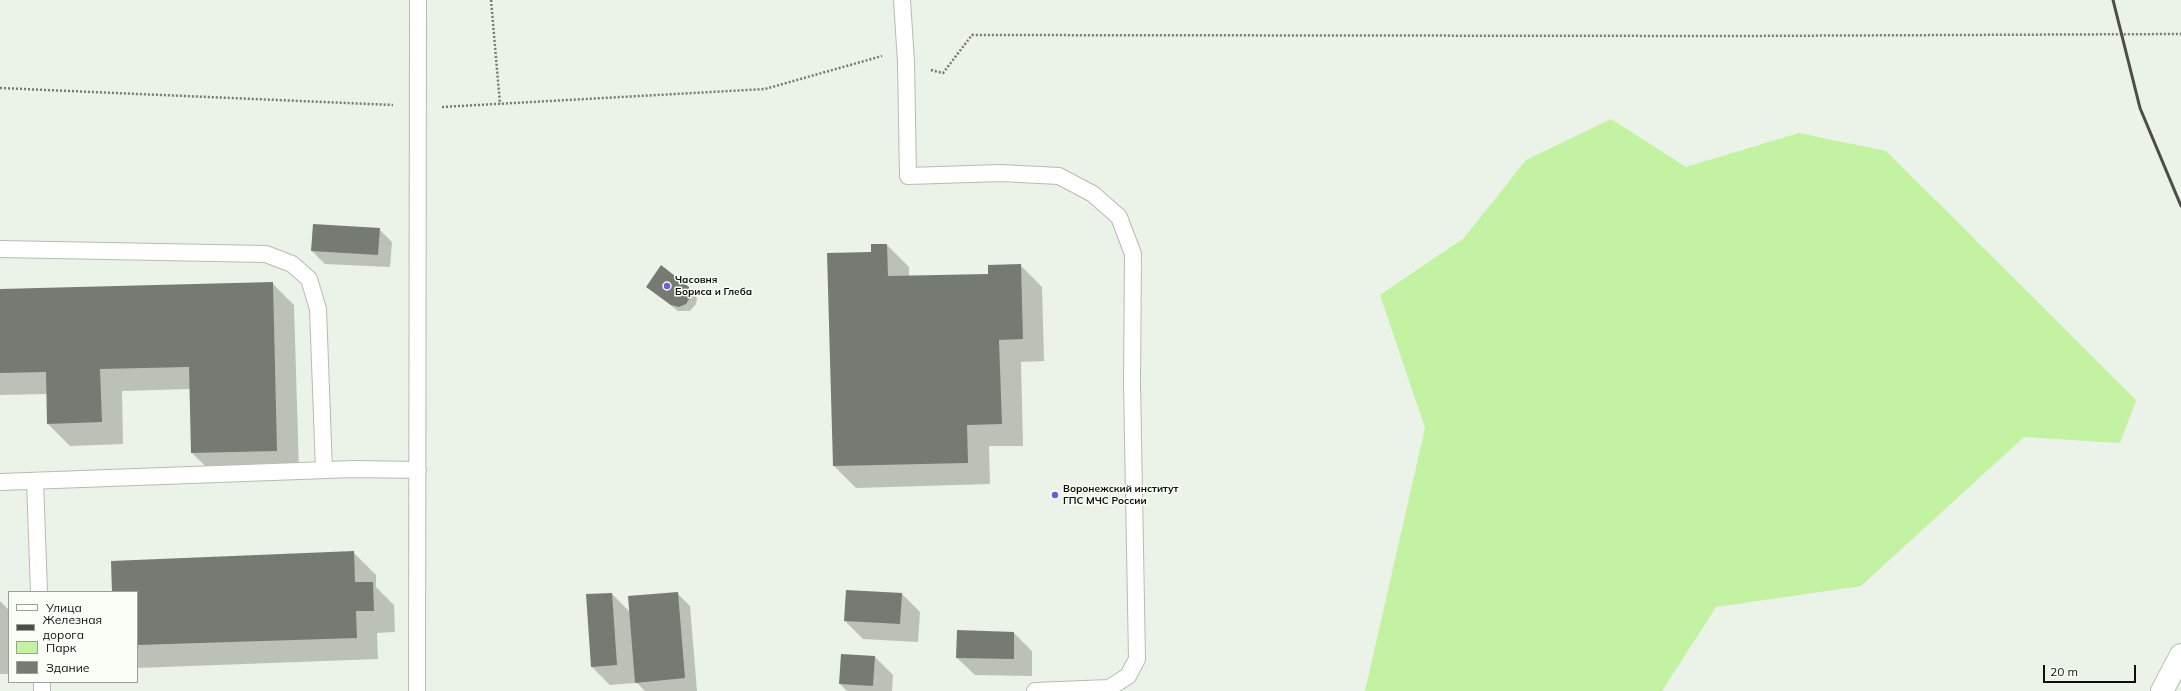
<!DOCTYPE html>
<html>
<head>
<meta charset="utf-8">
<style>
	body { margin:0 }
	#map { position:relative; width:2181px; height:691px; overflow:hidden; background:#ebf2e7; font-family:Mulish,sans-serif }
	canvas { display:block }
	.legend { position:absolute; left:8px; top:591px; width:130px; height:92px; box-sizing:border-box; background:#f9fff6; border:1px solid #9b9f98; margin:0; padding:5px 7px; list-style:none; font-size:12px; color:#0d0f0c }
	.legend li { display:flex; align-items:center; gap:8px; height:20px }
	.legend b { width:20px; border:1px solid #9b9f98 }
	.scale { position:absolute; left:2043px; top:665px; width:93px; height:18px; box-sizing:border-box; border:2px solid #0d0f0c; border-top:0; padding-left:5px; font-size:12px; line-height:14px; white-space:nowrap; color:#0d0f0c; -webkit-text-stroke:3px #f9fff6; paint-order:stroke }
</style>
</head>
<body>
<div id="map">
<canvas width="2181" height="691"></canvas>
<ul class="legend">
<li><b style="height:5px;background:#fff"></b>Улица</li>
<li><b style="height:5px;background:#4a4d48"></b>Железная дорога</li>
<li><b style="height:11px;background:#c2f2a2"></b>Парк</li>
<li><b style="height:11px;background:#757b72"></b>Здание</li>
</ul>
<div class="scale">20 m</div>
</div>
<script>
const context = document.querySelector('canvas').getContext('2d');
context.lineJoin = 'round';
function paint(path, color) { context.fillStyle = color; context.fill(path, 'evenodd'); }
const shape = rows => new Path2D(rows.map(r => 'M' + r).join(''));
function strokePath(path, color, width, dash) { context.strokeStyle = color; context.lineWidth = width; context.lineCap = dash ? 'butt' : 'round'; context.setLineDash(dash || []); context.stroke(path); }
function drawText(font, color, halo, rows, align = 'center') {
  context.font = font + ' Mulish,sans-serif'; context.lineWidth = 3; context.setLineDash([]); context.textBaseline = 'middle'; context.strokeStyle = halo; context.fillStyle = color; for (const [text, x, y, turn = 0] of rows) {
    context.save(); context.translate(x, y); context.rotate((+turn || 0) * Math.PI / 180); context.textAlign = isNaN(turn) ? turn : align; if (halo) context.strokeText(text, 0, 0); context.fillText(text, 0, 0); context.restore();
  }
}
paint(shape([
	[1611,119,1686,167,1799,133,1886,151,2136,400,2120,443,2024,437,1861,586,1716,607,1662,691,1365,691,1425,428,1380,295,1464,238,1526,160]
]), '#c2f2a2');
paint(shape([
	[379,229,392,242,390,267,325,264,312,251],
	[887,245,909,267,909,277,989,275,1020,265,1042,287,1044,361,1021,362,1023,446,989,446,990,484,856,488,834,466,872,253],
	[661,267,693,292,697,298,696,304,690,311,678,311,647,287],
	[272,283,294,305,299,472,214,475,192,453,190,389,122,391,123,444,70,446,48,424,47,394,0,395,0,290],
	[354,553,376,575,376,587,394,605,395,632,377,633,378,659,137,668,137,592,113,592],
	[677,593,690,606,697,691,645,691,635,681,635,683,610,685,592,667,587,595,612,594,630,612],
	[902,594,920,612,918,642,863,639,845,621],
	[0,601,9,610,9,674,0,674],
	[1014,633,1032,651,1032,676,975,675,957,658],
	[875,657,893,675,892,691,847,691,840,684]
]), '#0003');
paint(shape([
	[313,224,380,228,378,255,311,251],
	[871,244,887,244,888,276,988,274,988,265,1021,264,1023,339,999,340,1002,424,967,425,968,463,833,466,827,253,871,252],
	[661,265,689,287,690,298,686,304,679,307,671,305,646,287],
	[273,282,277,451,191,453,189,367,100,369,102,422,47,424,46,372,0,373,0,289],
	[354,551,355,582,373,582,374,611,356,611,357,638,137,645,137,592,112,592,111,561],
	[846,590,902,593,900,624,844,621],
	[678,592,685,678,635,683,628,596],
	[612,593,617,665,591,667,586,594],
	[957,630,1014,632,1014,659,956,658],
	[841,654,875,656,873,686,839,684]
]), '#757b72');
const service = shape([
	[902,0,906,62,908,176,1001,173,1059,176,1093,194,1119,217,1133,254,1132,383,1137,659,1128,676,1109,688,1035,691],
	[0,249,266,254,292,264,309,279,318,309,324,470],
	[35,481,39,592],
	[0,482,354,469,418,470],
	[42,682,42,691],
	[417,691,418,0]
]);
const tertiary = shape([
	[2162,691,2181,655]
]);
strokePath(service, '#b6bcb2', 18);
strokePath(tertiary, '#b6bcb2', 24);
strokePath(shape([
	[491,0,500,104],
	[931,70,943,73,972,35,1734,36,2181,34],
	[0,88,393,105],
	[442,107,765,89,882,56]
]), '#767a73', 2.5, [2, 2]);
strokePath(service, '#fff', 16);
strokePath(tertiary, '#fff', 22);
strokePath(shape([
	[2113,0,2140,108,2181,206]
]), '#4a4d48', 3);
for (const [x, y, r, color] of [
	[667,286,4,"#6b5fd9"],
	[1055,495,4,"#6b5fd9"]
]) { const dot = new Path2D(); dot.arc(x, y, r, 0, 2 * Math.PI); context.fillStyle = color; context.fill(dot); strokePath(dot, '#f9fff6', 1.5); }
drawText('bold 10px', '#0d0f0c', '#f9fff6', [
	["Часовня",675,280],
	["Бориса и Глеба",675,292],
	["Воронежский институт",1063,489],
	["ГПС МЧС России",1063,501]
], 'left');
</script>
</body>
</html>
